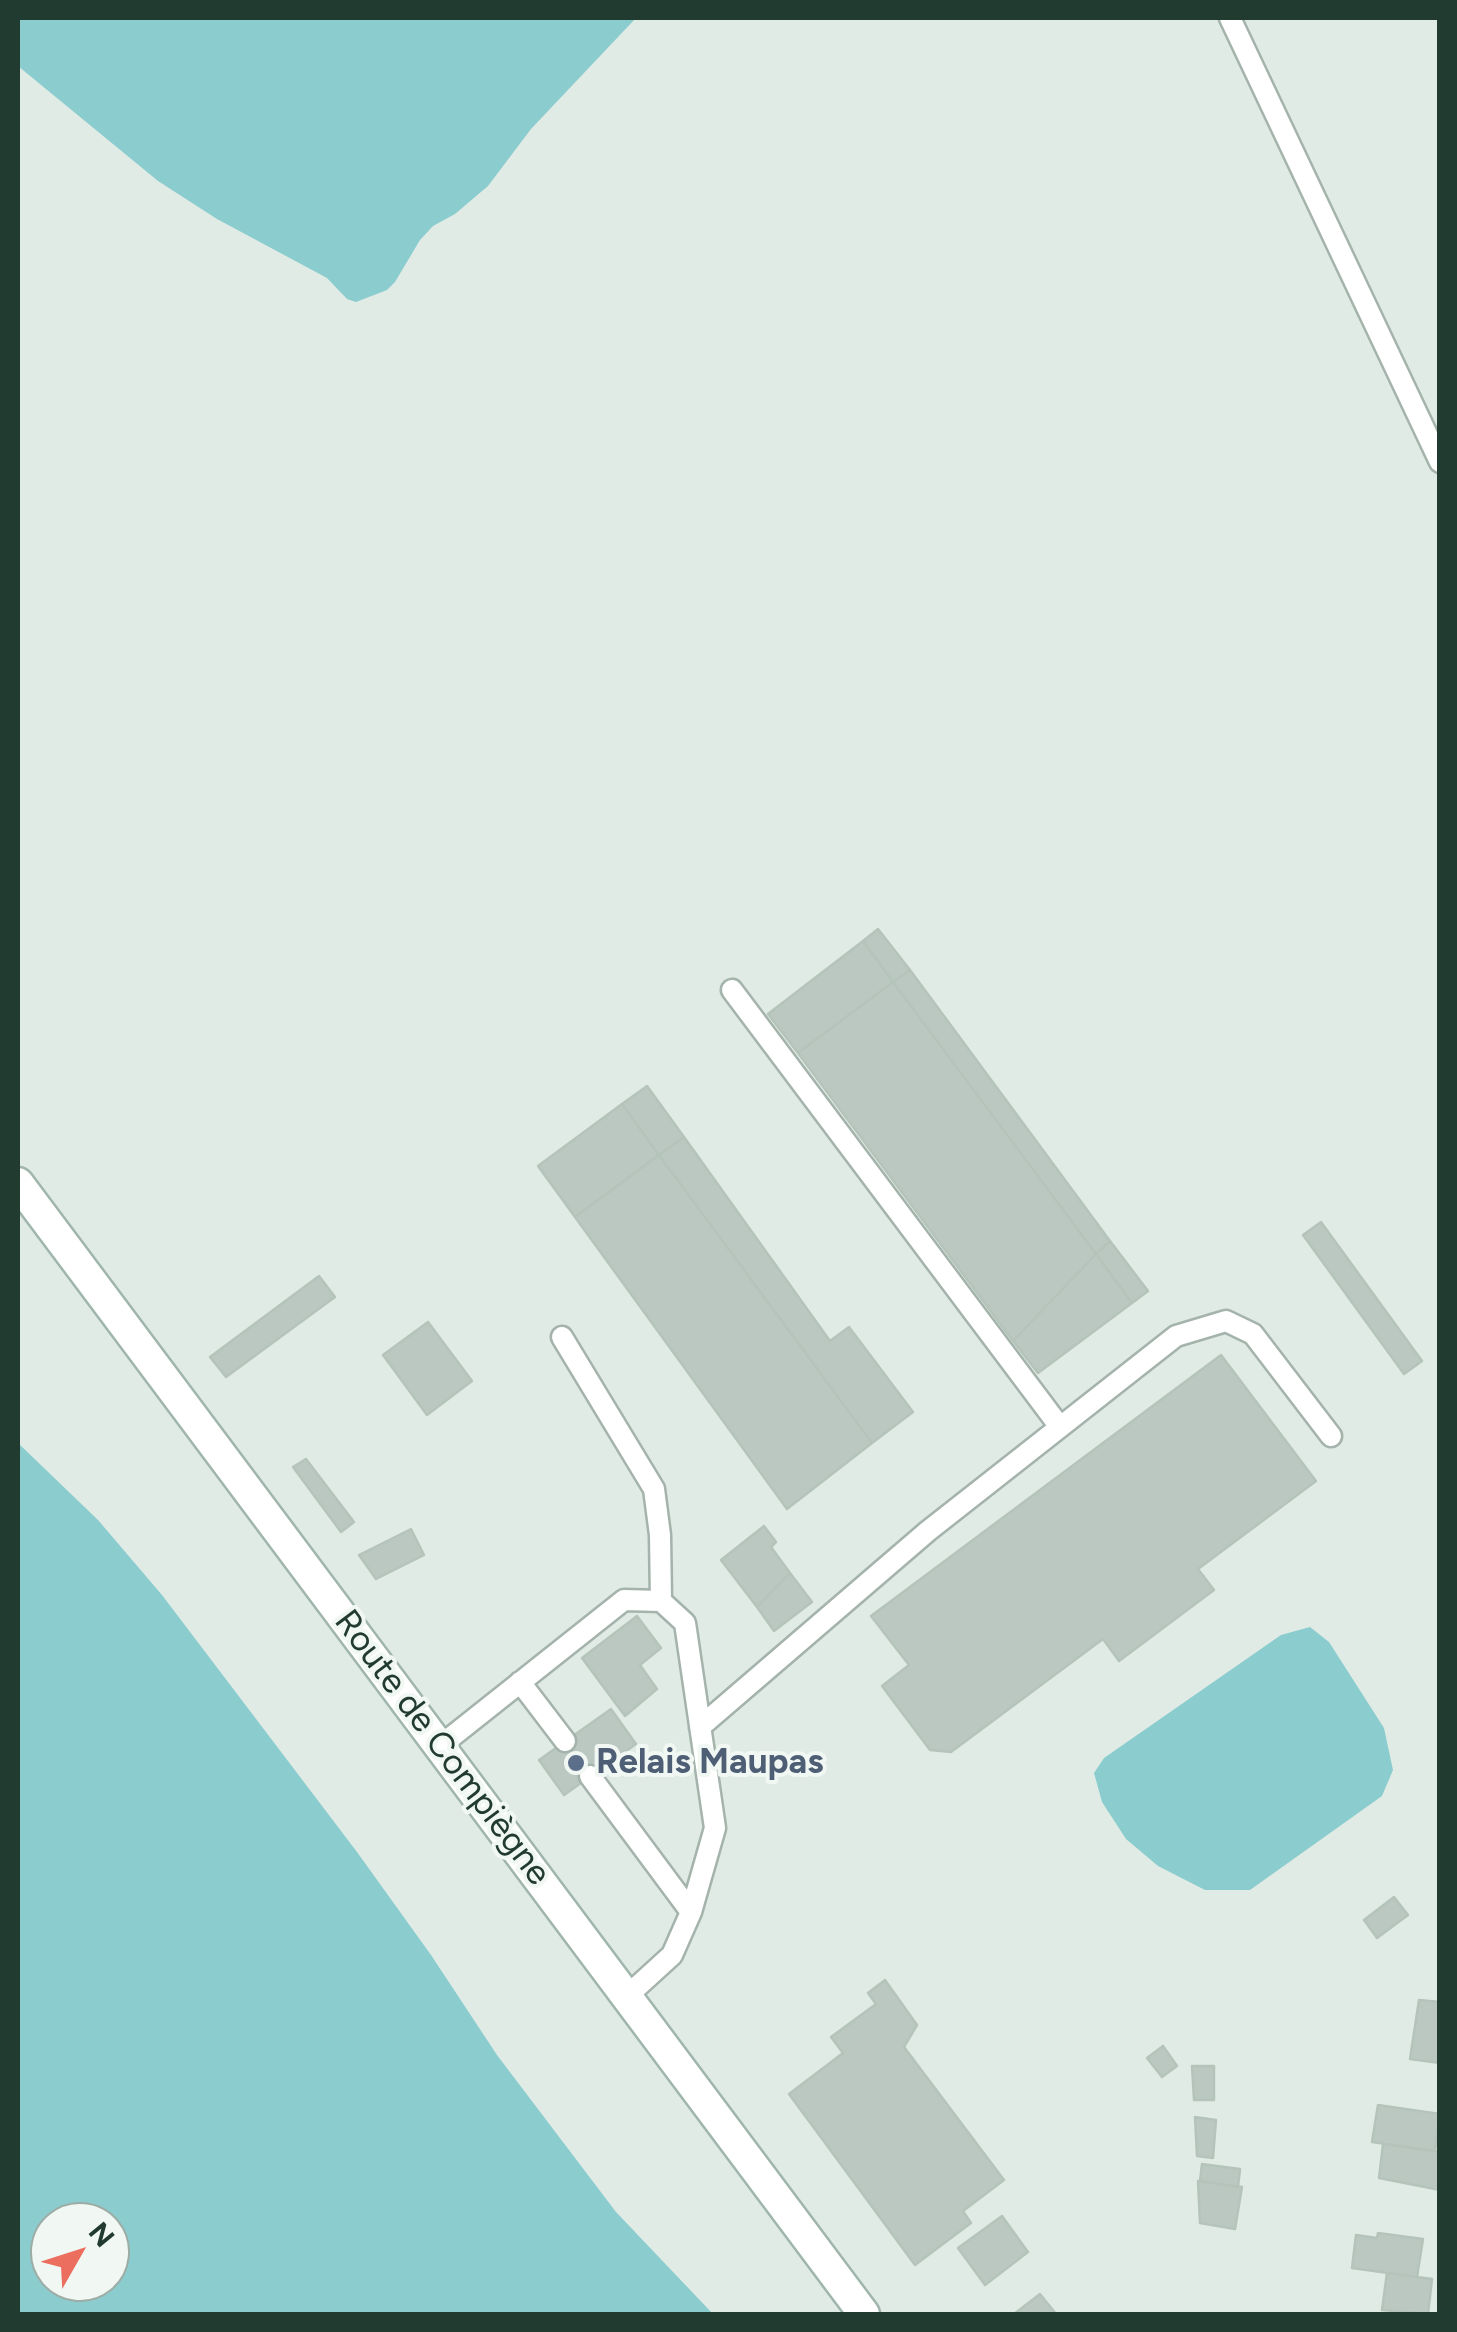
<!DOCTYPE html>
<html>
<head>
<meta charset="utf-8">
<style>
	body { margin:0 }
	#map { position:relative; width:1457px; height:2332px; overflow:hidden; background:#e1ebe5; font-family:Figtree,sans-serif }
	canvas { display:block }
	.frame { position:absolute; inset:0; border:20px solid #223b31; pointer-events:none }
	.north { position:absolute; left:30px; top:2202px; width:100px; height:100px; box-sizing:border-box; background:#f1f8f4; border:2px solid #9eaca6; border-radius:50%; rotate:51deg; font-size:28px; font-weight:700; line-height:40px; text-align:center; color:#223b31 }
	.north::after { content:''; display:block; margin:auto; width:35px; height:45px; background:#eb6e5f; clip-path:polygon(50% 0,100% 100%,50% 72%,0 100%) }
</style>
</head>
<body>
<div id="map">
<canvas width="1457" height="2332"></canvas>
<div class="frame"></div>
<div class="north">N</div>
</div>
<script>
const context = document.querySelector('canvas').getContext('2d');
context.lineJoin = 'round';
function paint(path, color) { context.fillStyle = color; context.fill(path, 'evenodd'); }
const shape = rows => new Path2D(rows.map(r => 'M' + r).join(''));
function strokePath(path, color, width, dash) { context.strokeStyle = color; context.lineWidth = width; context.lineCap = dash ? 'butt' : 'round'; context.setLineDash(dash || []); context.stroke(path); }
function drawText(font, color, halo, rows, align = 'center') {
  context.font = font + ' Figtree,sans-serif'; context.lineWidth = 8; context.setLineDash([]); context.textBaseline = 'middle'; context.strokeStyle = halo; context.fillStyle = color; for (const [text, x, y, turn = 0] of rows) {
    context.save(); context.translate(x, y); context.rotate((+turn || 0) * Math.PI / 180); context.textAlign = isNaN(turn) ? turn : align; if (halo) context.strokeText(text, 0, 0); context.fillText(text, 0, 0); context.restore();
  }
}
paint(shape([
	[18,18,636,18,531,129,488,186,455,214,433,226,420,240,395,282,387,290,356,302,347,299,327,278,217,219,158,181,18,66],
	[18,1443,98,1520,162,1595,357,1852,431,1955,497,2055,616,2212,713,2314,18,2314],
	[50,2222,110,2222,110,2282,50,2282],
	[1310,1627,1329,1642,1384,1728,1393,1770,1382,1796,1250,1890,1205,1890,1158,1866,1126,1839,1102,1802,1094,1773,1104,1758,1281,1635]
]), '#8bccce');
const building = shape([
	[878,929,910,970,893,982,863,941,878,929],
	[863,941,893,982,798,1053,768,1014,863,941],
	[910,970,1110,1241,1096,1254,893,982,910,970],
	[893,982,1096,1254,1013,1341,798,1053,893,982],
	[647,1086,684,1137,659,1155,622,1104,647,1086],
	[622,1104,659,1155,575,1217,538,1166,622,1104],
	[684,1137,830,1341,849,1327,913,1412,872,1443,659,1155,684,1137],
	[659,1155,872,1443,787,1509,575,1217,659,1155],
	[1321,1222,1422,1361,1404,1374,1303,1235,1321,1222],
	[1110,1241,1148,1291,1132,1303,1096,1254,1110,1241],
	[1096,1254,1132,1303,1038,1373,1013,1341,1096,1254],
	[319,1276,335,1297,226,1377,210,1357,319,1276],
	[428,1322,472,1381,427,1415,383,1355,428,1322],
	[1221,1355,1316,1481,1198,1569,1214,1590,1119,1661,1103,1639,951,1752,930,1750,882,1686,909,1665,871,1616,1221,1355],
	[306,1459,354,1522,341,1532,293,1467,306,1459],
	[764,1526,776,1542,771,1547,790,1573,757,1607,721,1560,764,1526],
	[411,1529,424,1555,376,1579,359,1555,411,1529],
	[790,1573,812,1602,774,1631,757,1607,790,1573],
	[637,1616,661,1648,640,1665,657,1689,625,1716,582,1658,637,1616],
	[611,1709,636,1744,564,1795,539,1760,611,1709],
	[1394,1897,1408,1915,1377,1938,1364,1920,1394,1897],
	[885,1980,917,2025,904,2047,1004,2180,963,2211,971,2223,915,2265,789,2094,843,2053,831,2037,876,2004,868,1993,885,1980],
	[1419,2000,1440,2002,1440,2063,1410,2059,1419,2000],
	[1163,2046,1177,2066,1162,2077,1147,2058,1163,2046],
	[1192,2066,1214,2066,1214,2100,1194,2100,1192,2066],
	[1378,2105,1440,2114,1435,2151,1372,2142,1378,2105],
	[1195,2117,1216,2120,1213,2158,1197,2156,1195,2117],
	[1383,2144,1440,2152,1440,2190,1379,2178,1383,2144],
	[1202,2164,1240,2169,1238,2187,1200,2181,1202,2164],
	[1198,2181,1242,2187,1235,2229,1200,2223,1198,2181],
	[1002,2216,1028,2252,985,2285,958,2248,1002,2216],
	[1378,2233,1423,2239,1417,2277,1352,2268,1356,2235,1377,2238,1378,2233],
	[1387,2273,1432,2279,1428,2314,1382,2310,1387,2273],
	[1040,2294,1056,2314,1014,2314,1040,2294]
]);
paint(building, '#bac8c1');
strokePath(building, '#b4c4bb', 2.5);
const lane = shape([
	[1230,18,1440,462],
	[732,990,1060,1427],
	[562,1337,654,1489,660,1535,661,1601],
	[520,1682,565,1741],
	[700,1727,928,1531,1176,1336,1226,1321,1253,1334,1331,1436],
	[440,1746,624,1600,661,1601,685,1623,715,1828,691,1912,672,1955,627,1996],
	[590,1776,691,1912]
]);
const secondary = shape([
	[18,1183,864,2314]
]);
strokePath(lane, '#a4b3ab', 25);
strokePath(secondary, '#a0b6ac', 35);
strokePath(lane, '#fff', 20);
strokePath(secondary, '#fff', 30);
for (const [x, y, r, color] of [
	[576,1763,10,"#5c6f8a"]
]) { const dot = new Path2D(); dot.arc(x, y, r, 0, 2 * Math.PI); context.fillStyle = color; context.fill(dot); strokePath(dot, '#f1f8f4', 4); }
drawText('35px', '#223b31', '#f1f8f4', [
	["Route de Compiègne",442,1748,53]
]);
drawText('bold 35px', '#4e5e75', '#f1f8f4', [
	["Relais Maupas",596,1763]
], 'left');
</script>
</body>
</html>
